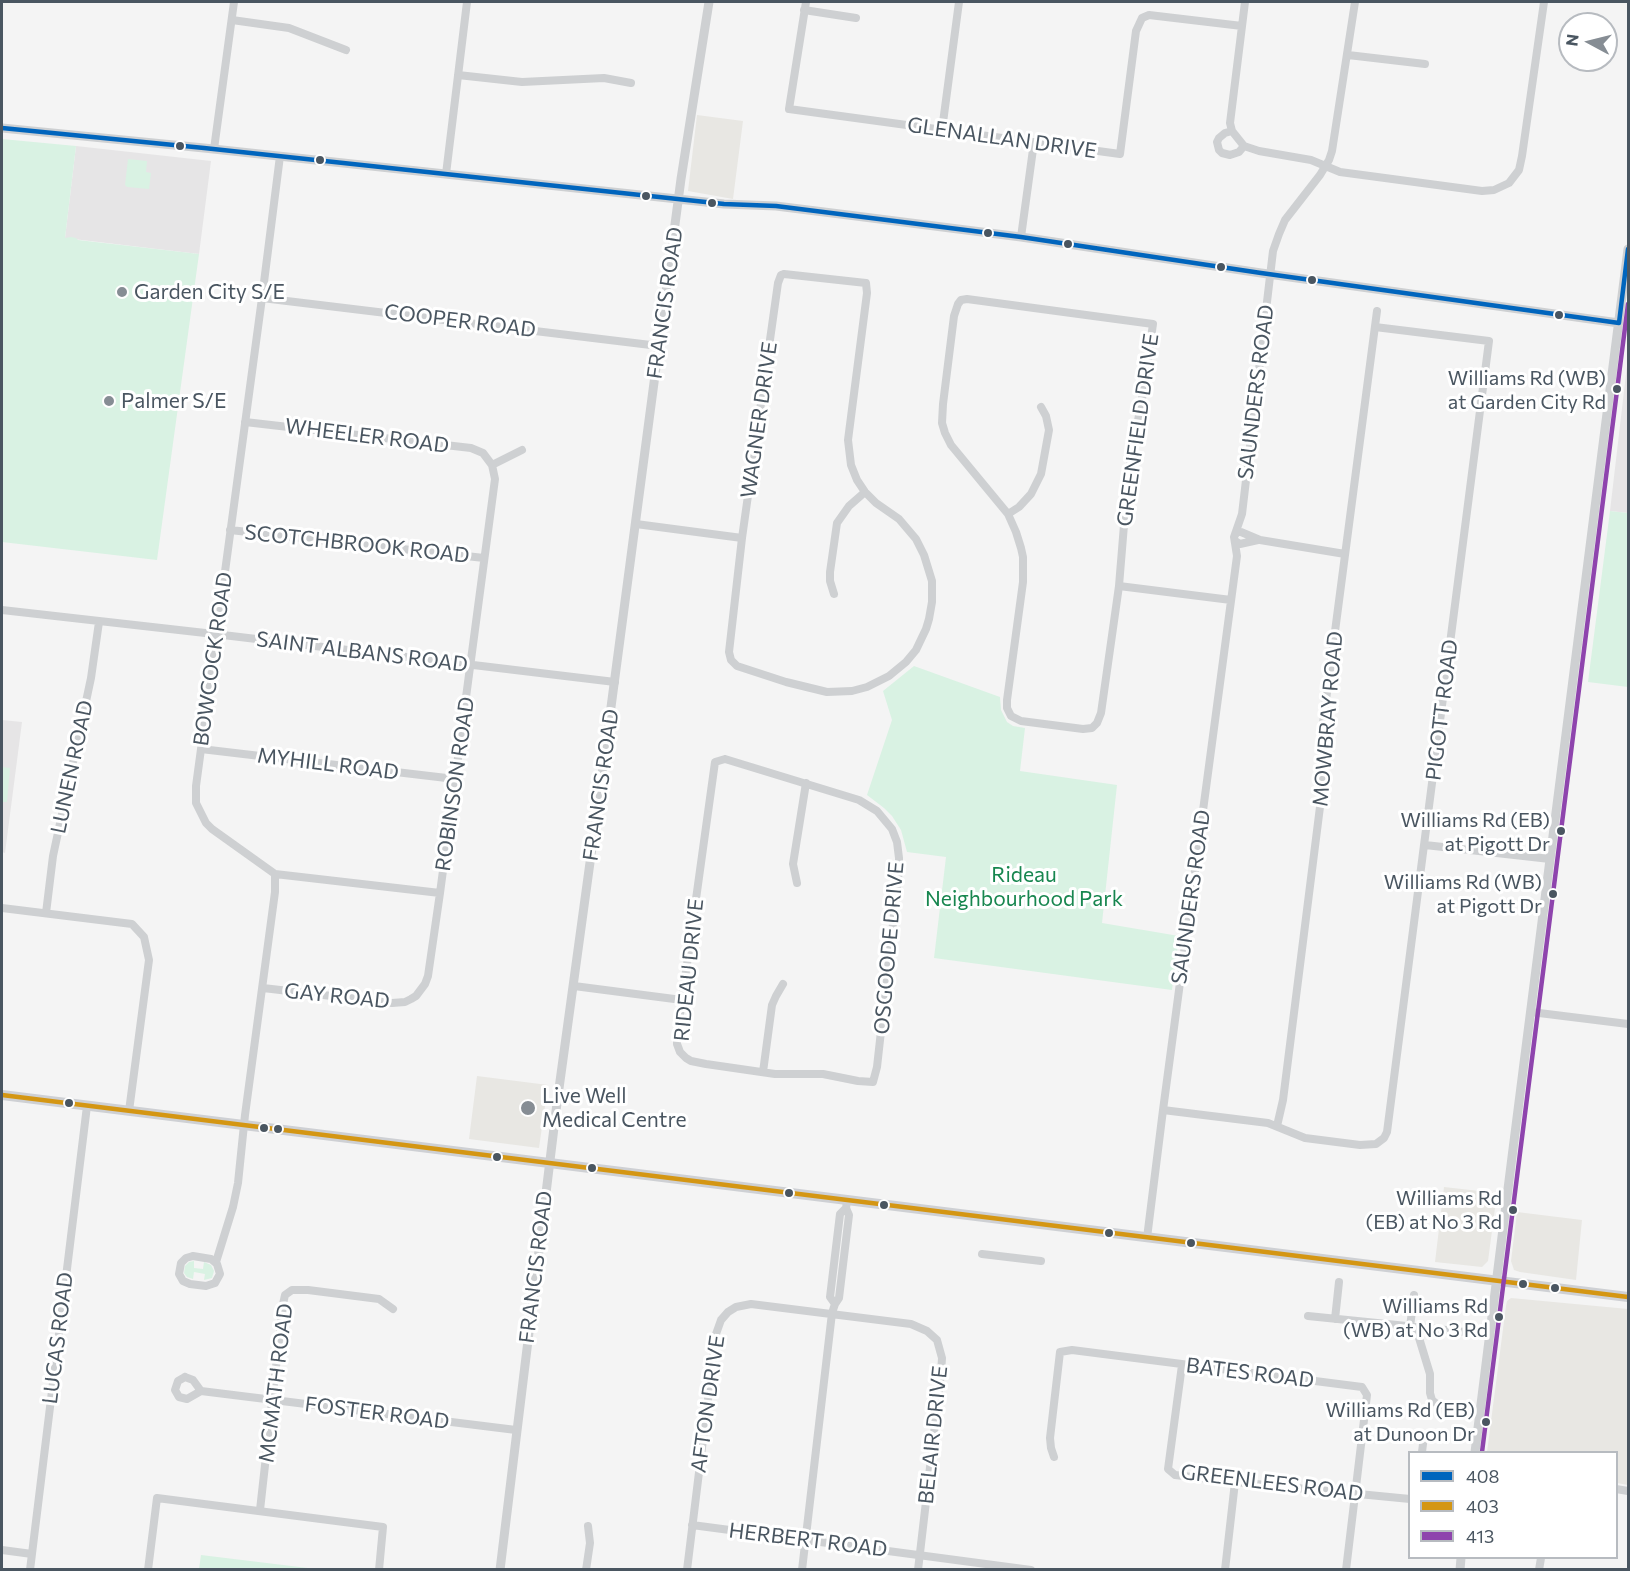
<!DOCTYPE html>
<html>
<head>
<meta charset="utf-8">
<style>
	body { margin:0 }
	#map { position:relative; width:1630px; height:1571px; overflow:hidden; background:#f4f4f4; font-family:Commissioner,sans-serif }
	canvas { display:block }
	.frame { position:absolute; inset:0; border:3px solid #4a5661; pointer-events:none }
	.legend { position:absolute; left:1408px; top:1451px; width:210px; height:108px; box-sizing:border-box; background:#fff; border:2px solid #b7bbc0; margin:0; padding:8px 10px; list-style:none; font-size:18px; color:#4a5661 }
	.legend li { display:flex; align-items:center; gap:12px; height:30px }
	.legend b { width:30px; border:2px solid #b7bbc0 }
	.north { position:absolute; left:1558px; top:12px; width:60px; height:60px; box-sizing:border-box; background:#fff; border:2px solid #b7bbc0; border-radius:50%; rotate:277deg; font-size:16px; font-weight:700; line-height:24px; text-align:center; color:#4a5661 }
	.north::after { content:''; display:block; margin:auto; width:21px; height:27px; background:#868d94; clip-path:polygon(50% 0,100% 100%,50% 72%,0 100%) }
</style>
</head>
<body>
<div id="map">
<canvas width="1630" height="1571"></canvas>
<div class="frame"></div>
<ul class="legend">
<li><b style="height:8px;background:#0065bd"></b>408</li>
<li><b style="height:8px;background:#d49613"></b>403</li>
<li><b style="height:8px;background:#8e44ad"></b>413</li>
</ul>
<div class="north">N</div>
</div>
<script>
const context = document.querySelector('canvas').getContext('2d');
context.lineJoin = 'round';
function paint(path, color) { context.fillStyle = color; context.fill(path, 'evenodd'); }
const shape = rows => new Path2D(rows.map(r => 'M' + r).join(''));
function strokePath(path, color, width, dash) { context.strokeStyle = color; context.lineWidth = width; context.lineCap = dash ? 'butt' : 'round'; context.setLineDash(dash || []); context.stroke(path); }
function drawText(font, color, halo, rows, align = 'center') {
  context.font = font + ' Commissioner,sans-serif'; context.lineWidth = 6; context.setLineDash([]); context.textBaseline = 'middle'; context.strokeStyle = halo; context.fillStyle = color; for (const [text, x, y, turn = 0] of rows) {
    context.save(); context.translate(x, y); context.rotate((+turn || 0) * Math.PI / 180); context.textAlign = isNaN(turn) ? turn : align; if (halo) context.strokeText(text, 0, 0); context.fillText(text, 0, 0); context.restore();
  }
}
paint(shape([
	[697,115,743,121,733,199,688,191],
	[477,1076,548,1085,539,1148,469,1139],
	[1444,1187,1497,1193,1488,1261,1482,1267,1435,1262],
	[1517,1212,1582,1220,1576,1280,1520,1272,1514,1270,1511,1261],
	[1511,1298,1628,1309,1628,1485,1617,1483,1616,1452,1487,1452,1506,1306,1507,1301]
]), '#e8e7e3');
paint(shape([
	[76,146,211,161,199,254,65,238],
	[1628,357,1628,513,1610,511],
	[2,720,22,722,5,853,2,852]
]), '#e6e5e6');
paint(shape([
	[2,139,76,146,65,238,71,237,76,238,78,240,199,254,157,560,2,542],
	[128,159,147,161,146,172,151,173,149,189,127,187,125,185],
	[1610,511,1628,513,1628,687,1588,682],
	[914,666,1000,697,1001,710,1007,722,1013,726,1025,728,1020,771,1117,785,1102,923,1179,936,1172,990,934,958,946,857,907,852,901,830,892,816,884,808,867,795,892,720,883,691],
	[2,767,10,768,7,802,2,802],
	[194,1261,194,1268,203,1269,204,1262,211,1265,214,1271,212,1278,204,1280,205,1274,194,1272,193,1279,187,1277,184,1273,185,1266,189,1262],
	[201,1555,316,1569,199,1569]
]), '#d9f2e3');
strokePath(shape([
	[806,2,789,109,1120,154,1136,31,1142,18,1149,15,1242,26],
	[1245,2,1230,123,1232,131,1244,146,1259,151,1311,160,1340,172,1482,191,1494,190,1509,183,1519,170,1522,156,1544,2],
	[804,10,856,18],
	[232,20,289,28,346,50],
	[1348,55,1425,64],
	[458,75,522,82,604,78,631,83],
	[942,130,959,2],
	[1232,131,1225,133,1219,138,1217,142,1219,150,1222,153,1230,155,1239,152,1244,146],
	[214,149,234,2],
	[446,174,467,2],
	[1021,237,1034,142],
	[784,274,866,283,867,293,848,440,851,465,857,480,865,492,876,503,899,519,916,539,924,555,932,581,932,602,929,619,926,629,916,650,906,662,889,676,867,687,852,691,827,692,786,682,737,666,731,660,729,652,742,538,778,283,781,275,784,274],
	[262,298,659,346],
	[967,299,1153,324,1143,393,1128,476,1119,586,1101,713,1097,723,1092,728,1083,729,1021,721,1011,716,1007,708,1007,700,1023,582,1023,557,1021,548,1016,532,1008,514,951,445,945,433,942,423,943,404,954,316,958,304,961,300,967,299],
	[245,422,471,448,483,453,492,465,495,479,440,893,428,976,425,984,416,996,411,999,405,1002,392,1003,263,988],
	[492,465,522,450],
	[1008,514,1019,507,1031,494,1041,474,1049,430,1046,416,1041,407],
	[636,524,742,538],
	[230,530,484,558],
	[1235,535,1237,532,1241,532,1260,540,1345,554],
	[1235,541,1240,544,1258,540],
	[1119,586,1231,600],
	[834,594,830,581,830,572,837,523,849,506,865,492],
	[2,610,223,635,615,682],
	[201,749,455,779],
	[725,759,859,800,877,811,892,829,897,842,899,858,899,870,877,1067,873,1082,858,1081,823,1074,775,1074,706,1064,691,1061,686,1058,680,1052,677,1044,677,1037,682,1000,715,762,725,759],
	[1425,845,1550,859],
	[275,874,440,893],
	[797,883,793,864,806,783],
	[2,908,132,924,144,937,149,960,129,1111],
	[46,913,53,856,91,678,99,622],
	[574,986,682,1000],
	[1531,1012,1628,1024],
	[763,1072,772,1005,776,996,783,984],
	[1163,1110,1268,1123,1305,1138,1360,1145,1376,1144,1384,1138,1387,1132,1489,341,1375,327],
	[1277,1126,1283,1100,1322,791,1323,723,1377,311],
	[1147,1238,1163,1110,1237,556,1234,537,1242,514,1273,251,1279,234,1285,220,1320,175,1329,160,1332,151,1355,2],
	[982,1254,1041,1261],
	[193,1256,211,1259,217,1264,220,1274,215,1283,206,1286,190,1284,183,1281,179,1274,181,1263,186,1258,193,1256],
	[216,1262,233,1207,238,1183,245,1115,275,892,275,874,212,829,206,823,196,803,196,786,262,298,280,156],
	[835,1304,830,1297,840,1214,846,1208],
	[1308,1316,1466,1332],
	[1335,1319,1339,1282],
	[1410,1327,1414,1295],
	[1416,1328,1430,1374,1430,1393,1432,1400,1437,1404,1480,1411],
	[1182,1365,1168,1469,1175,1475,1235,1482,1410,1499],
	[185,1377,193,1380,201,1391,187,1399,179,1397,175,1390,178,1381,185,1377],
	[201,1391,516,1430],
	[1422,1452,1423,1444],
	[1054,1457,1051,1448,1050,1438,1060,1352,1072,1350,1362,1387,1367,1395,1346,1570],
	[1616,1489,1628,1491],
	[260,1510,283,1304,285,1295,292,1290,308,1290,379,1299,393,1309],
	[692,1525,1031,1570],
	[2,1550,32,1554],
	[30,1570,87,1106],
	[148,1570,157,1498,383,1527,379,1570],
	[586,1570,590,1543,588,1526],
	[687,1570,716,1334,721,1320,728,1312,736,1307,751,1304,911,1324,927,1331,937,1340,942,1358,941,1373,918,1570],
	[802,1570,832,1313,835,1304,839,1298,849,1215,846,1208,847,1201],
	[1225,1570,1235,1482],
	[1539,1570,1541,1558]
]), '#ced0d2', 8);
strokePath(shape([
	[2,128,204,148,724,204,776,206,848,215,1021,237,1261,273,1619,323],
	[1475,1452,1512,1157,1628,249],
	[500,1570,557,1103,602,775,681,179,709,2],
	[1460,1570,1461,1558]
]), '#ced0d2', 9);
strokePath(shape([
	[2,1095,1628,1297]
]), '#ced0d4', 10);
strokePath(shape([
	[2,128,204,148,724,204,776,206,1021,237,1261,273,1619,323],
	[1619,323,1628,249]
]), '#0065bd', 4.5);
strokePath(shape([
	[2,1095,1628,1297]
]), '#d49613', 4.5);
strokePath(shape([
	[1482,1452,1628,304]
]), '#8e44ad', 4.5);
for (const [x, y, r, color] of [
	[180,146,5,"#4a5661"],
	[320,160,5,"#4a5661"],
	[646,196,5,"#4a5661"],
	[712,203,5,"#4a5661"],
	[988,233,5,"#4a5661"],
	[1068,244,5,"#4a5661"],
	[1221,267,5,"#4a5661"],
	[1312,280,5,"#4a5661"],
	[122,292,6,"#868d94"],
	[1559,315,5,"#4a5661"],
	[1617,389,5,"#4a5661"],
	[109,401,6,"#868d94"],
	[1561,831,5,"#4a5661"],
	[1553,894,5,"#4a5661"],
	[69,1103,5,"#4a5661"],
	[528,1108,8,"#868d94"],
	[264,1128,5,"#4a5661"],
	[278,1129,5,"#4a5661"],
	[497,1157,5,"#4a5661"],
	[592,1168,5,"#4a5661"],
	[789,1193,5,"#4a5661"],
	[884,1205,5,"#4a5661"],
	[1513,1210,5,"#4a5661"],
	[1109,1233,5,"#4a5661"],
	[1191,1243,5,"#4a5661"],
	[1523,1284,5,"#4a5661"],
	[1555,1288,5,"#4a5661"],
	[1499,1317,5,"#4a5661"],
	[1486,1422,5,"#4a5661"]
]) { const dot = new Path2D(); dot.arc(x, y, r, 0, 2 * Math.PI); context.fillStyle = color; context.fill(dot); strokePath(dot, '#fff', 2); }
drawText('20px', '#4a5661', '#fff', [
	["Williams Rd (WB)",1606,378],
	["at Garden City Rd",1606,402],
	["Williams Rd (EB)",1550,820],
	["at Pigott Dr",1550,844],
	["Williams Rd (WB)",1542,882],
	["at Pigott Dr",1542,906],
	["Williams Rd",1502,1198],
	["(EB) at No 3 Rd",1502,1222],
	["Williams Rd",1488,1306],
	["(WB) at No 3 Rd",1488,1330],
	["Williams Rd (EB)",1475,1410],
	["at Dunoon Dr",1475,1434]
], 'right');
drawText('21px', '#4a5661', '#fff', [
	["GLENALLAN DRIVE",1002,138,8],
	["FRANCIS ROAD",665,303,-82],
	["COOPER ROAD",460,321,7],
	["SAUNDERS ROAD",1256,392,-83],
	["WAGNER DRIVE",759,420,-82],
	["GREENFIELD DRIVE",1138,430,-82],
	["WHEELER ROAD",367,436,7],
	["SCOTCHBROOK ROAD",357,544,6],
	["SAINT ALBANS ROAD",362,652,7],
	["BOWCOCK ROAD",213,659,-82],
	["PIGOTT ROAD",1442,710,-83],
	["MOWBRAY ROAD",1328,719,-85],
	["MYHILL ROAD",328,764,7],
	["LUNEN ROAD",72,767,-78],
	["ROBINSON ROAD",455,784,-82],
	["FRANCIS ROAD",601,785,-82],
	["SAUNDERS ROAD",1191,897,-82],
	["OSGOODE DRIVE",889,948,-85],
	["RIDEAU DRIVE",689,970,-84],
	["GAY ROAD",337,996,6],
	["FRANCIS ROAD",536,1267,-83],
	["LUCAS ROAD",58,1338,-83],
	["BATES ROAD",1250,1373,7],
	["MCMATH ROAD",276,1383,-83],
	["AFTON DRIVE",708,1404,-82],
	["FOSTER ROAD",377,1413,7],
	["BELAIR DRIVE",933,1435,-84],
	["GREENLEES ROAD",1272,1483,7],
	["HERBERT ROAD",808,1540,7]
]);
drawText('21px', '#4a5661', '#fff', [
	["Garden City S/E",134,292],
	["Palmer S/E",121,401],
	["Live Well",542,1096],
	["Medical Centre",542,1120]
], 'left');
drawText('21px', '#17864f', '#fff', [
	["Rideau",1024,875],
	["Neighbourhood Park",1024,899]
]);
</script>
</body>
</html>
